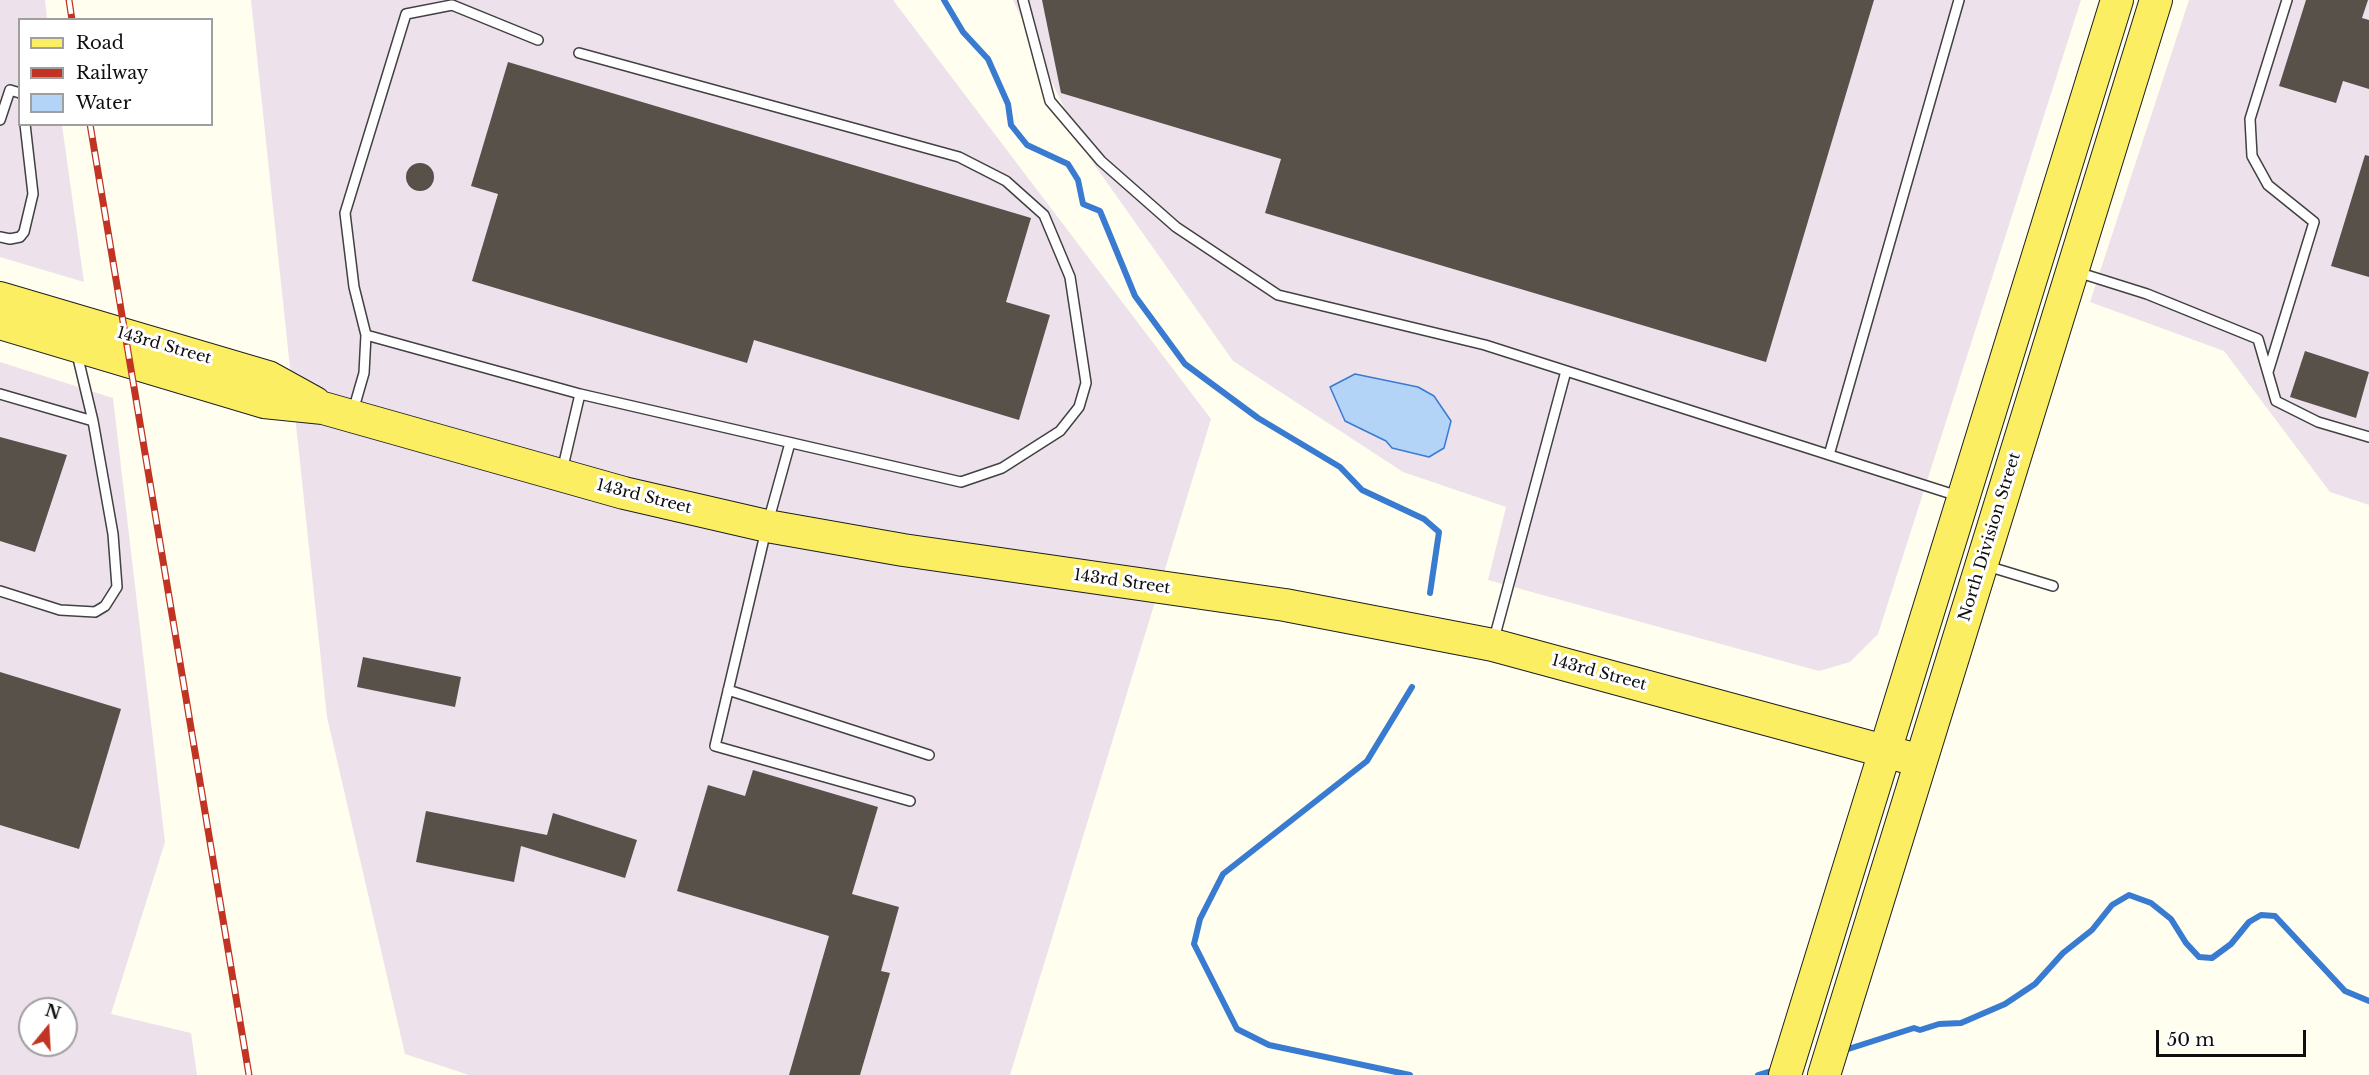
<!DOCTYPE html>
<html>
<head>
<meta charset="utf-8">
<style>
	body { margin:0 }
	#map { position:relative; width:2369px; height:1075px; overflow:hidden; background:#fffeef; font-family:"Libre Baskerville",serif }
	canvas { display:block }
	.legend { position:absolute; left:18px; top:18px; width:195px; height:108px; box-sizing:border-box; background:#fff; border:2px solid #9f9f9f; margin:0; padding:8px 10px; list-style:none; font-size:18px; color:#0e0e0e }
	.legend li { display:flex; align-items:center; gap:12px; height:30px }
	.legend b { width:30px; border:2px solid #9f9f9f }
	.north { position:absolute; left:18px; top:997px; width:60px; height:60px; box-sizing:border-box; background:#fff; border:2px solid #9f9f9f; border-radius:50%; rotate:18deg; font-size:16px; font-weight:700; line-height:24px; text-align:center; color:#0e0e0e }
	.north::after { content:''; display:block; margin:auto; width:21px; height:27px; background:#c13423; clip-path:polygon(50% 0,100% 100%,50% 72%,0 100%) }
	.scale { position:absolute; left:2156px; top:1030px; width:150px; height:27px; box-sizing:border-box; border:3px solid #0e0e0e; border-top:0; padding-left:8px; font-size:18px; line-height:21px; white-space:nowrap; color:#0e0e0e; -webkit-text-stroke:4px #fff; paint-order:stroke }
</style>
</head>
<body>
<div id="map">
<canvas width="2369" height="1075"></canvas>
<ul class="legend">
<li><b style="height:8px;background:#fbee63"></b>Road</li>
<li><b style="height:8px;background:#c13423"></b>Railway</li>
<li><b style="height:16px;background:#b3d3f7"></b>Water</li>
</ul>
<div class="north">N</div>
<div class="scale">50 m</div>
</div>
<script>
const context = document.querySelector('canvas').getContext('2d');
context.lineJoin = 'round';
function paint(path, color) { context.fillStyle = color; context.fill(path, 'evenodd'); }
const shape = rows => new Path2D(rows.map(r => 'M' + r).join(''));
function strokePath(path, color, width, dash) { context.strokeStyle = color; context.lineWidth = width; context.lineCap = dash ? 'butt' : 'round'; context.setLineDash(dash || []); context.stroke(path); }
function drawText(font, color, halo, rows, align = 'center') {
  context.font = font + ' "Libre Baskerville",serif'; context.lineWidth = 6; context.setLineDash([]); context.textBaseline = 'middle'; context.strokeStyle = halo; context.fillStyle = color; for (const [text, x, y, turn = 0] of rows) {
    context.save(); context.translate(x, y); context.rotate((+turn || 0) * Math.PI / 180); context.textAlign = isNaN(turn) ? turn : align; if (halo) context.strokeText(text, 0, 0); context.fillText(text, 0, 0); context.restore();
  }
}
paint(shape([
	[0,0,45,0,47,19,20,20,20,124,62,125,84,282,0,257],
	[251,0,893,0,1211,419,1010,1075,469,1075,405,1054,327,717],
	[1013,0,2081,0,1878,634,1850,662,1819,671,1488,580,1506,507,1403,472,1233,361,1084,150],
	[2189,0,2369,0,2369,505,2330,492,2224,351,2090,302],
	[0,362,113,398,165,842,111,1014,191,1033,197,1075,0,1075],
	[30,1009,66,1009,66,1045,30,1045]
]), '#ede2ec');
const water = shape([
	[1355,374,1418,387,1434,396,1451,421,1444,448,1429,457,1392,448,1386,441,1345,421,1330,387,1355,374]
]);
paint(water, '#b3d3f7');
strokePath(water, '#387bd0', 1.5);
strokePath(shape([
	[944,0,963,32,988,59,1008,104,1011,125,1027,145,1068,164,1078,180,1083,204,1100,211,1135,296,1185,364,1258,418,1340,467,1362,490,1424,519,1439,532,1430,593],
	[1842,1051,1914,1028,1920,1030,1939,1024,1961,1023,2005,1004,2035,984,2063,953,2092,930,2112,905,2129,895,2151,903,2171,919,2186,943,2199,957,2212,958,2231,944,2249,922,2261,915,2275,916,2345,991,2369,1001],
	[1410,1075,1269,1045,1237,1029,1194,944,1200,919,1223,874,1367,761,1412,687],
	[1758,1075,1778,1069]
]), '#387bd0', 6);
paint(shape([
	[1042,0,1874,0,1766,362,1265,213,1281,159,1061,93],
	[2306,0,2368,0,2362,18,2369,20,2369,89,2343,81,2336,103,2279,86],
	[508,62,1031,218,1006,302,1050,315,1019,420,754,340,747,363,472,281,498,194,471,186],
	[2365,155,2369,156,2369,277,2331,266],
	'406 177a14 14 0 1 1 28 0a14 14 0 1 1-28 0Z',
	[2305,351,2369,372,2356,418,2290,397],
	[0,437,67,455,35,552,0,541],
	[363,657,461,677,455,707,357,687],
	[0,672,121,709,79,849,0,825],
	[753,770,878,807,852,894,899,907,881,971,890,973,860,1075,789,1075,829,936,677,891,708,785,745,796],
	[426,811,547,835,553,813,637,840,625,878,521,846,514,882,416,862]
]), '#57514a');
const service = shape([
	[1023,0,1050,101,1101,161,1176,227,1278,295,1485,345,1958,496],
	[579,53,959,157,1006,181,1044,215,1070,277,1086,383,1079,407,1060,431,1002,468,961,482,580,394],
	[0,120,10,90,20,93],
	[0,237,10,239,20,237,24,232,33,194,25,124],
	[2077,272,2147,294,2258,339,2276,401,2318,422,2369,437],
	[366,335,580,394,562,471],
	[2268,372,2314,222,2268,185,2252,156,2250,119,2287,0],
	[0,394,93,421],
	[353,411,364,373,366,335,354,287,345,213,406,14,452,5,538,40],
	[790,443,767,526,715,746,910,801],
	[1829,455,1959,0],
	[1987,566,2053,586],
	[0,591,60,610,95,612,105,606,117,587,113,534,93,421,77,354],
	[1494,639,1566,371],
	[728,690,929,755]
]);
const primary = shape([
	[0,298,268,377,315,403],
	[0,323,264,402,323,408,624,493,767,526,903,550,1285,605,1493,645,1921,761],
	[1785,1075,2117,0],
	[1824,1075,2156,0]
]);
strokePath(service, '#414141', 12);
strokePath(primary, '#1f1f1f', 34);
strokePath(service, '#fff', 9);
strokePath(primary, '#fbee63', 32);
const rail = shape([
	[69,0,72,20],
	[90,124,249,1075]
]);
strokePath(rail, '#c13423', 7);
strokePath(rail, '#fff', 4.5, [14]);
drawText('16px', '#0e0e0e', '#fff', [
	["143rd Street",164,346,16],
	["143rd Street",644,497,14],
	["North Division Street",1990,537,-73],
	["143rd Street",1122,582,8],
	["143rd Street",1599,673,15]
]);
</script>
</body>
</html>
